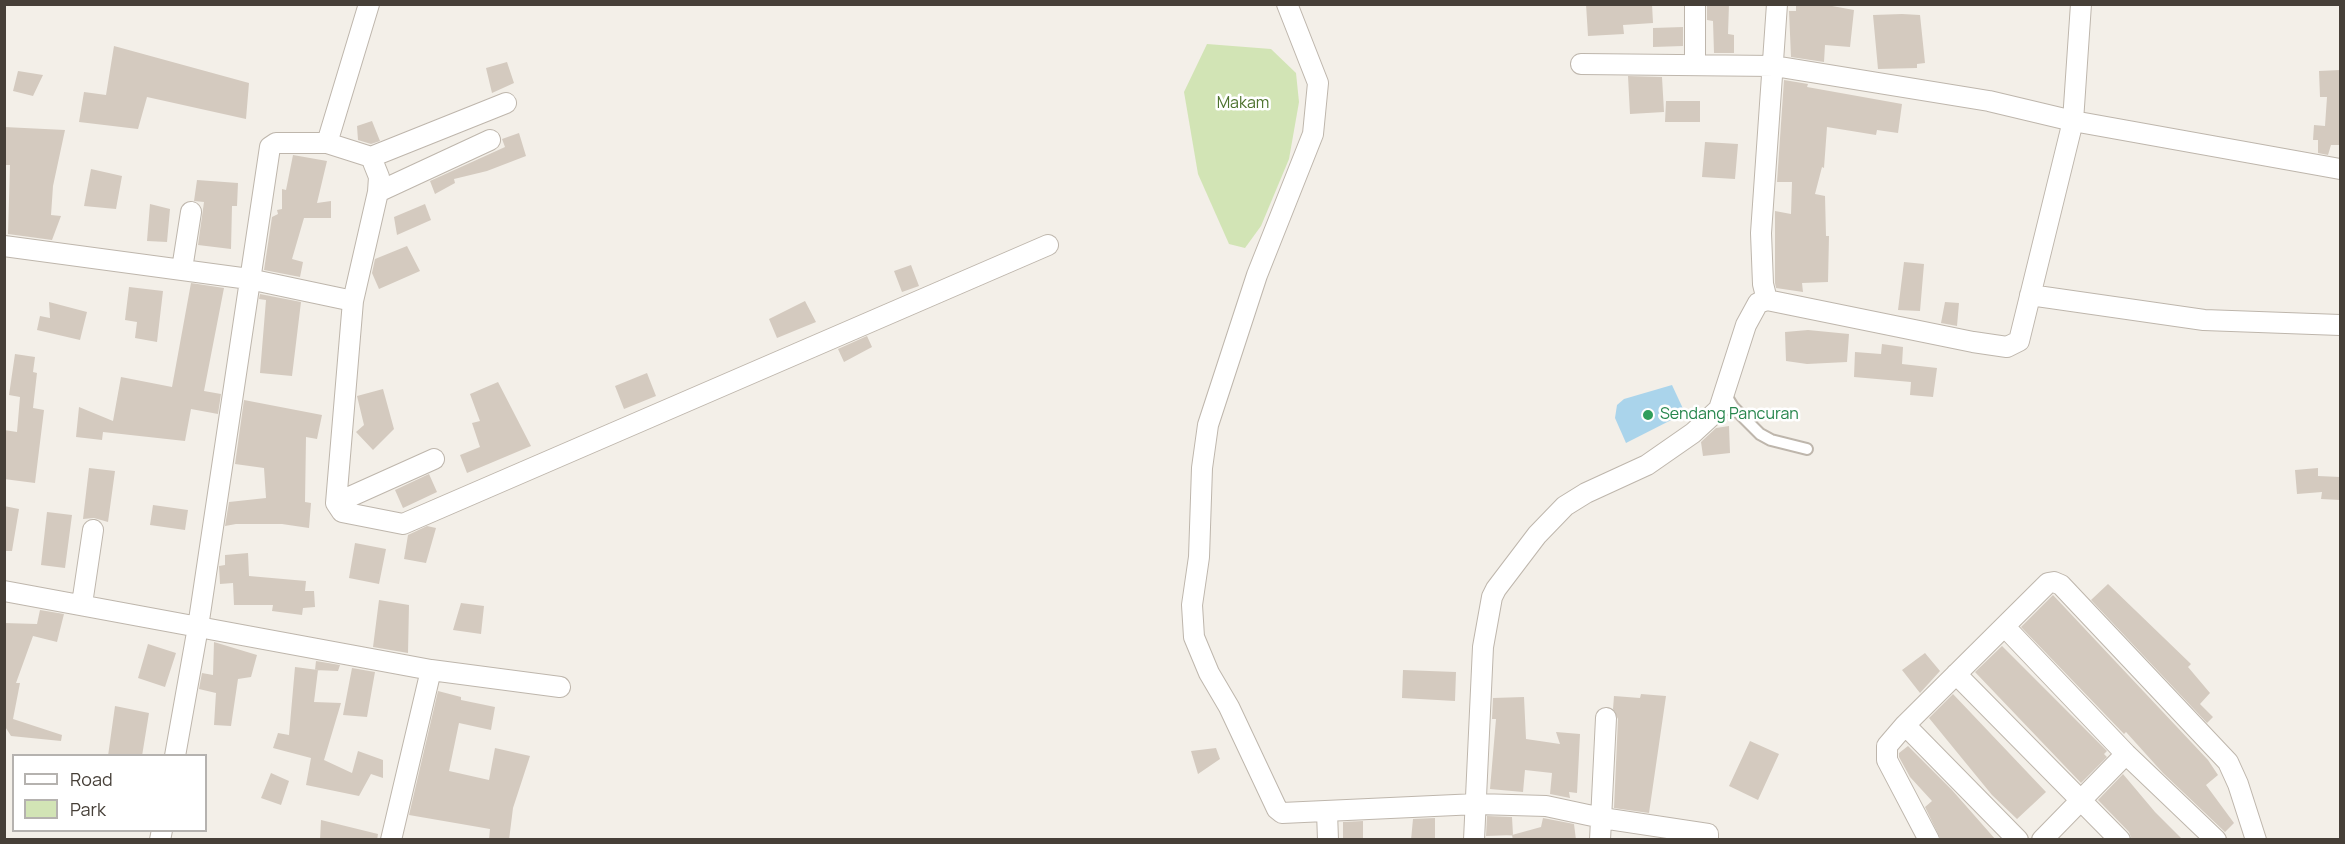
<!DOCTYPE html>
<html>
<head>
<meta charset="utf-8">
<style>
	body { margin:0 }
	#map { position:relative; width:2345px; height:844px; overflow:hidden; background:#f3efe8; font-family:Manrope,sans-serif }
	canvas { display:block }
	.frame { position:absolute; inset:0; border:6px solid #463f38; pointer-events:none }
	.legend { position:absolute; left:12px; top:754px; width:195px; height:78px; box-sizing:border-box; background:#fff; border:2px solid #b5b2af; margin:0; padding:8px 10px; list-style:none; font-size:18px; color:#463f38 }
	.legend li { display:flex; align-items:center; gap:12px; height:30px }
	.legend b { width:30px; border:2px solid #b5b2af }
</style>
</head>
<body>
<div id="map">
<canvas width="2345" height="844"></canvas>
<div class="frame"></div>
<ul class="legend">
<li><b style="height:8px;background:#fff"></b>Road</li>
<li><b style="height:16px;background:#d2e4b5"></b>Park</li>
</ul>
</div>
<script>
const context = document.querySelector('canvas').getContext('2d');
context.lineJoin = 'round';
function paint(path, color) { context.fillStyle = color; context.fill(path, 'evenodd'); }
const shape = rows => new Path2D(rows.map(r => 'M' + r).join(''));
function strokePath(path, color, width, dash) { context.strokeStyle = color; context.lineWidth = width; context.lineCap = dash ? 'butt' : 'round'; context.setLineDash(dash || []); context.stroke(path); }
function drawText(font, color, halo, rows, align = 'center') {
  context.font = font + ' Manrope,sans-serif'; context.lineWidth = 5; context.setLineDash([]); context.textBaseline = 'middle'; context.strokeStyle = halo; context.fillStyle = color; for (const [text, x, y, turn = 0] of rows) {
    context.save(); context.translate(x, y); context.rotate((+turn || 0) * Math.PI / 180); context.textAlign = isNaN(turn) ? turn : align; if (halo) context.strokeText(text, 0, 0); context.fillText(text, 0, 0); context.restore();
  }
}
paint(shape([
	[1207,44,1271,49,1296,73,1299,102,1289,159,1261,226,1245,248,1229,244,1198,174,1184,92]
]), '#d2e4b5');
paint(shape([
	[1672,385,1685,413,1626,443,1615,418,1617,405,1624,399]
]), '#aad4eb');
paint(shape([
	[1586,4,1652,4,1653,23,1623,25,1624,34,1588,36],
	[1707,4,1729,4,1728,34,1734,35,1734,53,1714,53,1713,21,1707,20],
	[1796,4,1821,4,1854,10,1850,47,1825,45,1824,62,1791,57,1789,11,1796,11],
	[1902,14,1920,15,1925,63,1917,64,1917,68,1878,69,1873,15],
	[1683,27,1683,46,1653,47,1653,28],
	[114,46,249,83,246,119,147,97,138,129,79,122,84,92,106,95],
	[507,62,514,83,492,93,486,68],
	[2340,70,2340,145,2331,145,2328,155,2318,153,2318,140,2313,140,2314,125,2325,126,2327,97,2320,97,2319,71],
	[18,71,43,75,33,96,13,91],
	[1628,76,1662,77,1664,112,1630,114],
	[1784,80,1808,84,1807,87,1902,104,1898,133,1877,130,1876,135,1827,127,1824,168,1822,167,1815,194,1825,196,1826,236,1829,236,1828,282,1802,283,1803,292,1776,288,1775,283,1775,211,1791,214,1792,182,1777,182],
	[1666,101,1700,101,1700,122,1665,122],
	[372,121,380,141,371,144,358,140,357,126],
	[4,127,65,130,53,186,51,215,61,216,52,240,8,234,10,165,4,165],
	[519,133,526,156,487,171,454,179,455,183,435,194,430,181,505,147,502,139],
	[1705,142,1738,144,1735,179,1702,177],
	[293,155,327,161,317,203,331,201,331,218,304,218,292,259,303,262,300,277,264,270,272,217,278,214,277,210,282,209,282,189,286,190],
	[91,169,122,176,116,209,84,206],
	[197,180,238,183,237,206,232,206,231,249,198,245,204,202,194,201],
	[150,204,170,209,167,242,147,241],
	[425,204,431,220,397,235,394,217],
	[407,246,420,271,379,289,372,273,375,259],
	[1904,262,1924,264,1920,311,1898,310],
	[911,265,919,286,902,292,894,271],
	[191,283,224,288,204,391,221,394,218,414,191,409,185,441,103,432,102,440,76,437,79,407,113,421,121,377,172,387],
	[129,287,163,291,157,342,135,338,137,322,125,320],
	[260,294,301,302,292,376,260,373,266,300,259,299],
	[805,301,816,322,777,338,769,319],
	[49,302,87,312,80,340,37,330,40,316,50,318],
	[1945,302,1959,303,1957,326,1941,323],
	[1808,330,1849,334,1847,362,1807,364,1786,361,1785,332],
	[867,336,872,347,844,362,838,349],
	[1882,344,1903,347,1902,364,1937,368,1933,397,1910,395,1911,382,1854,377,1855,352,1881,354],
	[15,354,35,357,33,372,37,373,33,408,44,410,35,483,4,479,4,430,17,432,20,397,9,395],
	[647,373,656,396,624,409,615,386],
	[498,382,531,446,467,473,460,455,480,447,472,423,480,421,470,394],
	[383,389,394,429,373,450,356,432,364,425,357,396],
	[244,400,322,415,317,439,306,437,305,502,311,503,309,528,282,524,236,524,225,526,229,502,266,498,264,468,235,464],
	[1729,426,1730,453,1703,456,1701,442,1716,428],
	[89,468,115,471,108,522,94,518,83,519],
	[2318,468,2318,476,2340,477,2340,500,2321,499,2322,492,2297,494,2295,470],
	[429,474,437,492,403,508,395,490],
	[153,505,188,510,185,530,150,525],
	[4,506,19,509,12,551,4,551],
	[47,512,72,515,65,568,41,565],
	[427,526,436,528,426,563,404,559,408,535],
	[355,543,386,549,379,584,349,578],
	[248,553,249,576,306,581,305,591,314,591,315,607,303,608,302,615,272,611,273,605,234,605,233,583,220,584,219,566,225,565,225,555],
	[2108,584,2191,664,2188,667,2210,693,2200,704,2213,717,2207,723,2091,600],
	[2053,595,2208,760,2218,775,2206,785,2234,823,2225,832,2163,773,2126,732,2124,734,2021,627],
	[379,600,409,605,408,653,373,647],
	[461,603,484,606,481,634,453,630],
	[40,610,64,614,57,642,33,636,16,683,20,683,13,719,62,735,61,741,11,736,4,725,4,623,37,624],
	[214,642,257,655,251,677,238,679,231,726,214,725,216,693,199,689,202,673,213,675],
	[148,644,176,653,165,687,138,678],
	[2002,646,2107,751,2104,754,2107,757,2081,783,1975,672],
	[1925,653,1940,671,1920,693,1902,670],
	[316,661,340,665,338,671,315,670],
	[295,667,318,670,314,702,341,703,324,760,352,773,358,751,383,760,383,778,371,774,359,796,306,785,311,758,273,748,278,733,289,735],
	[352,668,375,672,367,717,343,715],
	[1403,670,1456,672,1455,701,1402,698],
	[438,691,461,697,461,700,495,707,491,730,459,723,449,771,489,780,495,748,530,756,513,808,509,840,489,840,490,829,409,815],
	[1641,694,1666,696,1649,813,1614,808,1618,719,1613,709,1614,696,1640,698],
	[1953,694,2046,792,2017,819,1992,795,1929,718],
	[1524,697,1526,739,1560,744,1556,732,1580,734,1577,793,1569,792,1570,798,1550,794,1552,773,1525,770,1523,792,1490,789,1496,719,1492,719,1493,698],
	[115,706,149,713,142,756,108,756],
	[1750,741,1779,754,1758,800,1729,786],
	[1908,746,1952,790,1996,840,1941,840,1925,807,1932,801,1910,777,1899,757,1899,753],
	[1216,748,1220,759,1198,774,1191,751],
	[271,773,289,781,281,805,261,798],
	[2123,774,2155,812,2183,840,2132,840,2129,832,2098,800],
	[1487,816,1512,817,1513,835,1486,836],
	[1435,818,1435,840,1411,840,1413,819],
	[1543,818,1574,824,1576,840,1513,840,1512,835,1541,827],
	[321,820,378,834,377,840,320,840],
	[1363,821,1363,840,1343,840,1343,822]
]), '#d4cabf');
const service = shape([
	[1725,394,1733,407,1760,434,1771,440,1807,449]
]);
const minor = shape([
	[1287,4,1318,83,1313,134,1257,275,1208,425,1202,468,1199,557,1192,605,1194,637,1209,673,1229,707,1277,809,1282,813,1477,804,1546,806,1602,818,1708,834,1708,840],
	[1695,4,1695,63],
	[1581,64,1774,66,1989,101,2073,121,2340,169],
	[371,157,506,103],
	[378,192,490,140],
	[4,246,249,279,353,301,378,192,379,177,371,157,327,143],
	[182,269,191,212],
	[2030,295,2204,320,2340,325],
	[1767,300,1973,342,2007,347,2019,341,2073,121,2081,4],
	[353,301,336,503,342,512,403,524,1048,245],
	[336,503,434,459],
	[4,591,431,670,560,687],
	[82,604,93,530],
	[2006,628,2126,754,2216,840],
	[1956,674,2120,840],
	[1905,725,1887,746,1887,760,1929,840],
	[175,756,198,627,270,147,276,143,327,143,369,4],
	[1327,812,1328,840],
	[160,840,162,830],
	[391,840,431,670],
	[1474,840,1483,647,1492,597,1496,589,1537,535,1565,506,1586,493,1647,465,1693,433,1719,409,1746,325,1758,303,1767,300,1763,284,1761,233,1777,4],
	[1600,840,1606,718],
	[2018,840,1905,725,2048,583,2054,582,2061,585,2228,762,2238,784,2256,840],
	[2042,840,2126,754]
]);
strokePath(service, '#beb6ac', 14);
strokePath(minor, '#beb6ac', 22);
strokePath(service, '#fff', 10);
strokePath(minor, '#fff', 20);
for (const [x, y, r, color] of [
	[1648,415,6,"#2e9e5b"]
]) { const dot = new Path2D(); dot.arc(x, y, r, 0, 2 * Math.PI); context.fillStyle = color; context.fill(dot); strokePath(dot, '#fff', 2); }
drawText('16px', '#4e732f', '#fff', [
	["Makam",1243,104]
]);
drawText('16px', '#27864d', '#fff', [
	["Sendang Pancuran",1660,415]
], 'left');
</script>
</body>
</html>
